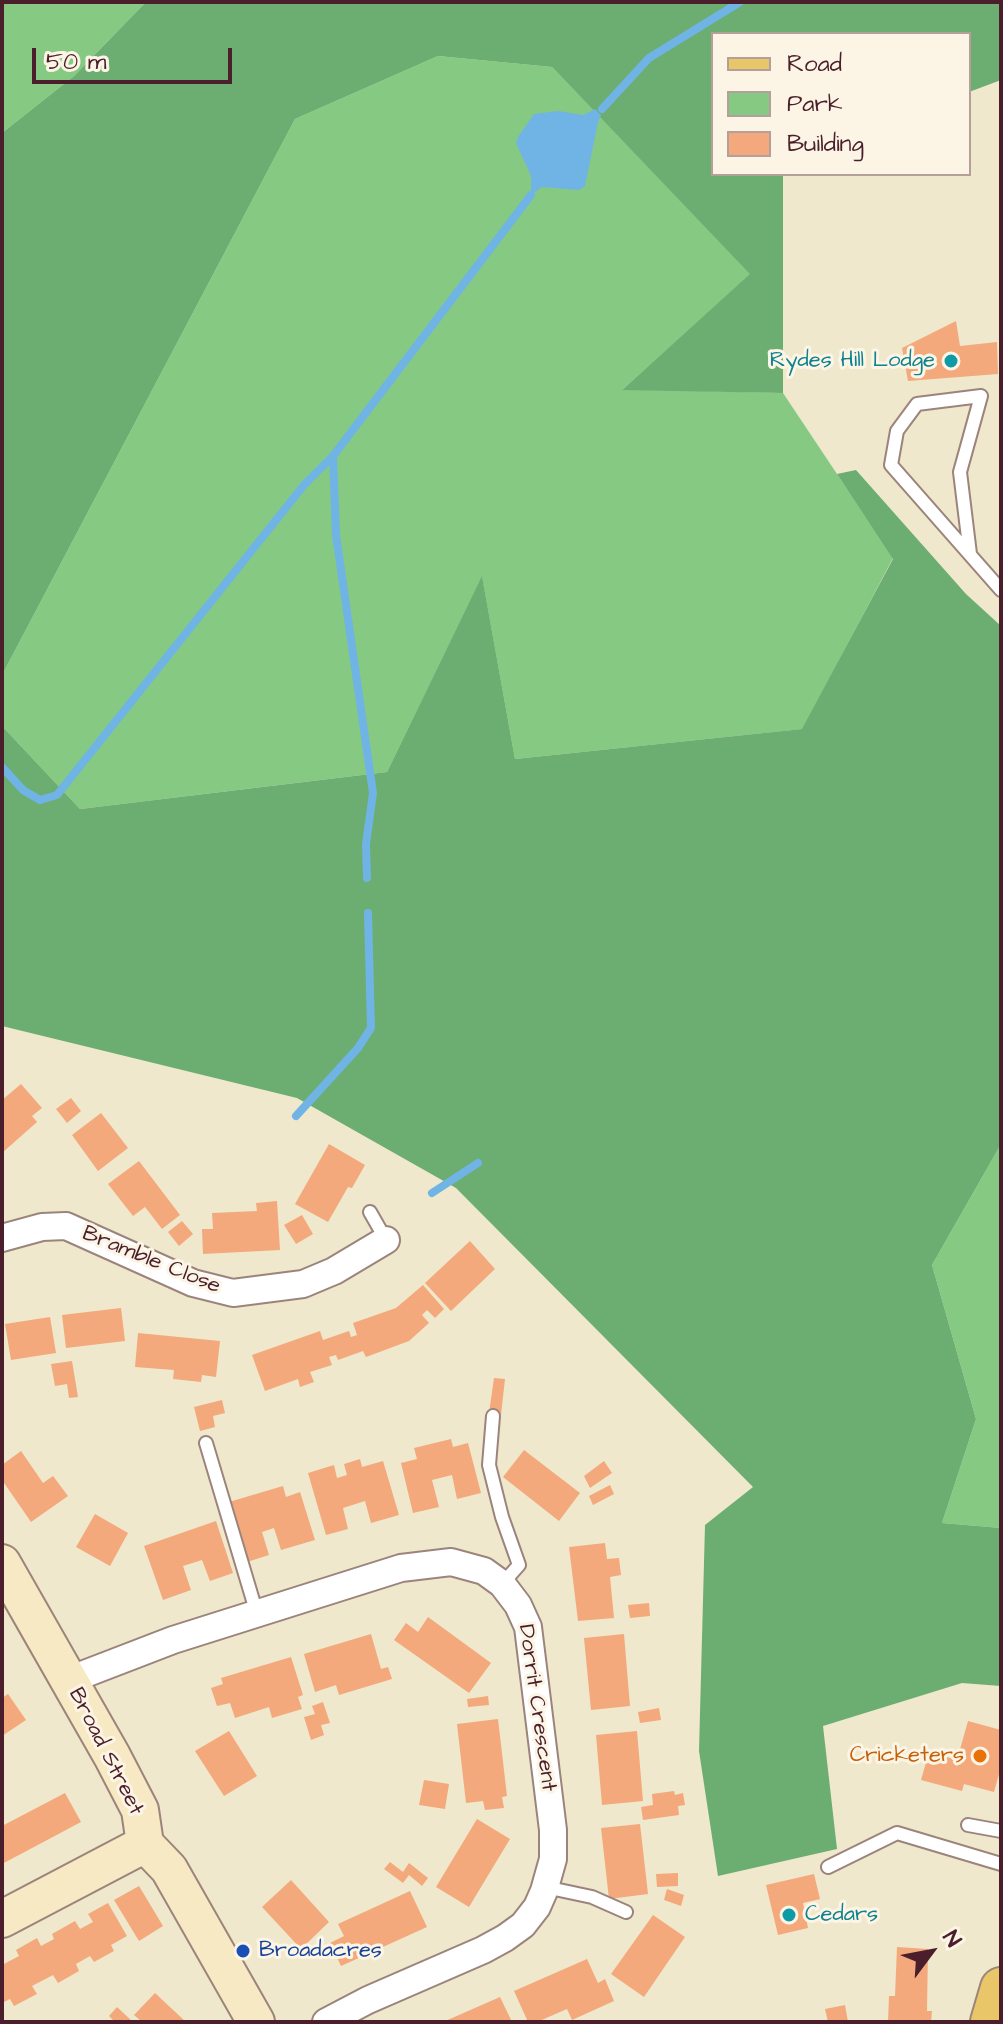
<!DOCTYPE html>
<html>
<head>
<meta charset="utf-8">
<style>
	body { margin:0 }
	#map { position:relative; width:1003px; height:2024px; overflow:hidden; background:#efe8cc; font-family:"Architects Daughter",sans-serif }
	canvas { display:block }
	.frame { position:absolute; inset:0; border:4px solid #4a1f2b; pointer-events:none }
	.legend { position:absolute; left:711px; top:32px; width:260px; height:144px; box-sizing:border-box; background:#fcf5e5; border:2px solid #b59f9b; margin:0; padding:10px 14px; list-style:none; font-size:24px; color:#4a1f2b }
	.legend li { display:flex; align-items:center; gap:16px; height:40px }
	.legend b { width:40px; border:2px solid #b59f9b }
	.north { position:absolute; left:891px; top:1912px; width:80px; height:80px; -webkit-text-stroke:6px #fcf5e5; paint-order:stroke; rotate:58deg; font-size:22px; font-weight:700; line-height:32px; text-align:center; color:#4a1f2b }
	.north::after { content:''; display:block; margin:auto; width:28px; height:36px; background:#4a1f2b; clip-path:polygon(50% 0,100% 100%,50% 72%,0 100%) }
	.scale { position:absolute; left:32px; top:48px; width:200px; height:36px; box-sizing:border-box; border:4px solid #4a1f2b; border-top:0; padding-left:10px; font-size:24px; line-height:28px; white-space:nowrap; color:#4a1f2b; -webkit-text-stroke:6px #fcf5e5; paint-order:stroke }
</style>
</head>
<body>
<div id="map">
<canvas width="1003" height="2024"></canvas>
<div class="frame"></div>
<ul class="legend">
<li><b style="height:10px;background:#e9c769"></b>Road</li>
<li><b style="height:22px;background:#85c983"></b>Park</li>
<li><b style="height:22px;background:#f3a97c"></b>Building</li>
</ul>
<div class="north">N</div>
<div class="scale">50 m</div>
</div>
<script>
const context = document.querySelector('canvas').getContext('2d');
context.lineJoin = 'round';
function paint(path, color) { context.fillStyle = color; context.fill(path, 'evenodd'); }
const shape = rows => new Path2D(rows.map(r => 'M' + r).join(''));
function strokePath(path, color, width, dash) { context.strokeStyle = color; context.lineWidth = width; context.lineCap = dash ? 'butt' : 'round'; context.setLineDash(dash || []); context.stroke(path); }
function drawText(font, color, halo, rows, align = 'center') {
  context.font = font + ' "Architects Daughter",sans-serif'; context.lineWidth = 6; context.setLineDash([]); context.textBaseline = 'middle'; context.strokeStyle = halo; context.fillStyle = color; for (const [text, x, y, turn = 0] of rows) {
    context.save(); context.translate(x, y); context.rotate((+turn || 0) * Math.PI / 180); context.textAlign = isNaN(turn) ? turn : align; if (halo) context.strokeText(text, 0, 0); context.fillText(text, 0, 0); context.restore();
  }
}
paint(shape([
	[2,2,146,2,74,76,2,133],
	[438,56,552,67,751,274,623,389,783,393,893,558,803,729,515,759,482,577,387,772,80,809,2,726,2,675,295,119],
	[1001,1144,1001,1528,942,1523,976,1419,932,1265]
]), '#85c983');
paint(shape([
	[146,2,1001,2,1001,80,969,92,969,34,713,34,713,174,783,174,783,393,622,390,750,274,552,67,438,56,295,119,2,675,2,133,74,76],
	[856,470,966,594,1001,626,1001,1144,932,1265,976,1419,942,1523,1001,1528,1001,1686,962,1683,823,1726,837,1849,718,1876,699,1751,705,1525,753,1487,456,1188,297,1098,2,1026,2,726,80,809,387,772,482,576,515,759,802,729,893,559,837,474]
]), '#6cad71');
paint(shape([
	[595,109,601,115,598,122,585,186,579,190,542,187,531,195,531,176,516,143,518,137,534,114,558,111,583,115]
]), '#70b4e6');
strokePath(shape([
	[602,109,649,58,740,2],
	[333,456,336,535,373,793,366,844,367,878],
	[2,767,23,790,40,800,57,795,304,485,333,456,531,195],
	[296,1116,358,1048,371,1028,368,913],
	[432,1193,478,1163]
]), '#70b4e6', 8);
paint(shape([
	[956,321,960,346,997,342,998,374,908,381,902,348],
	[21,1084,42,1108,32,1116,37,1122,2,1153,2,1100],
	[71,1098,81,1111,67,1123,56,1109],
	[101,1113,128,1148,98,1171,72,1135],
	[329,1144,365,1165,352,1188,348,1187,328,1222,295,1204],
	[139,1161,180,1215,162,1229,145,1207,133,1216,108,1184],
	[277,1201,280,1250,203,1254,202,1229,213,1229,212,1213,257,1211,256,1203],
	[302,1215,313,1234,296,1244,284,1225],
	[182,1221,193,1234,179,1246,168,1232],
	[470,1241,495,1269,451,1311,425,1283],
	[423,1285,444,1309,435,1318,427,1310,422,1315,429,1323,409,1341,366,1357,363,1351,338,1360,336,1355,329,1357,332,1365,310,1372,314,1382,300,1387,298,1379,265,1391,252,1355,320,1331,323,1340,349,1331,351,1337,357,1335,353,1323,396,1308],
	[121,1308,125,1341,66,1348,62,1315],
	[50,1317,56,1353,11,1360,5,1324],
	[138,1333,220,1341,216,1377,202,1375,201,1382,173,1379,174,1370,135,1367],
	[72,1361,78,1397,69,1398,67,1384,55,1386,51,1364],
	[494,1378,505,1379,501,1415,489,1413],
	[222,1400,225,1413,213,1416,215,1427,200,1431,194,1407],
	[451,1439,453,1447,468,1443,481,1493,457,1499,452,1475,432,1480,439,1507,413,1513,401,1463,417,1459,414,1448],
	[524,1450,580,1493,559,1521,503,1477],
	[21,1451,43,1483,53,1476,68,1496,31,1522,2,1480,2,1465],
	[360,1459,362,1467,383,1461,399,1515,371,1523,365,1501,343,1508,348,1529,326,1535,308,1473,334,1465,337,1478,347,1475,344,1464],
	[604,1461,612,1473,590,1488,584,1476],
	[610,1485,614,1494,593,1505,589,1496],
	[283,1486,286,1497,300,1492,315,1540,281,1550,274,1528,262,1532,269,1555,247,1562,229,1502],
	[95,1514,128,1533,110,1566,76,1547],
	[216,1521,233,1573,210,1581,202,1560,183,1566,191,1590,163,1600,144,1546],
	[605,1543,607,1559,619,1558,621,1575,610,1577,614,1618,578,1621,569,1547],
	[649,1603,650,1616,630,1618,628,1605],
	[428,1617,491,1663,469,1693,394,1640,406,1623,418,1632],
	[371,1634,381,1669,388,1667,392,1679,339,1695,336,1685,315,1692,304,1654],
	[624,1634,630,1706,591,1710,584,1638],
	[291,1657,303,1695,298,1697,302,1709,272,1718,269,1707,235,1718,230,1703,217,1706,211,1688,223,1684,221,1678],
	[8,1694,26,1720,2,1736,2,1698],
	[488,1696,489,1705,468,1707,467,1699],
	[323,1702,330,1723,321,1725,324,1735,311,1740,304,1717,315,1714,312,1706],
	[659,1708,661,1720,640,1723,638,1712],
	[498,1719,507,1796,502,1797,504,1808,485,1810,483,1801,466,1803,457,1724],
	[968,1721,1001,1730,1001,1767,994,1792,964,1784,962,1791,921,1780,929,1752,957,1760],
	[229,1731,257,1776,224,1796,195,1751],
	[637,1731,643,1801,602,1805,596,1735],
	[424,1780,449,1784,445,1809,419,1805],
	[674,1791,675,1795,683,1793,685,1805,678,1806,679,1815,643,1820,641,1807,653,1805,652,1794],
	[65,1793,81,1822,2,1864,2,1826],
	[477,1819,510,1839,469,1907,436,1887],
	[640,1824,648,1894,609,1899,601,1828],
	[390,1862,403,1872,409,1863,428,1878,422,1886,409,1875,403,1883,384,1869],
	[678,1873,678,1886,657,1887,656,1874],
	[814,1874,820,1899,803,1903,808,1928,778,1935,766,1885],
	[291,1880,329,1922,301,1949,262,1907],
	[139,1886,163,1926,139,1941,114,1900],
	[667,1889,684,1895,681,1906,664,1900],
	[410,1891,427,1927,341,1966,330,1943,344,1936,338,1924],
	[108,1903,127,1936,111,1945,114,1951,94,1962,90,1956,76,1964,79,1971,58,1983,53,1975,32,1986,37,1994,14,2006,10,1999,2,2003,2,1965,19,1956,16,1950,37,1938,41,1946,54,1939,52,1934,75,1921,80,1929,93,1922,88,1914],
	[653,1915,685,1937,644,1997,611,1974],
	[897,1947,928,1949,927,2011,932,2011,931,2022,888,2022,889,1996,895,1996],
	[587,1959,598,1983,605,1979,614,2001,572,2020,567,2009,537,2022,528,2022,514,1991],
	[155,1993,186,2022,142,2022,134,2015],
	[500,1997,512,2022,443,2022],
	[845,2005,848,2022,828,2022,825,2009],
	[117,2007,133,2022,115,2022,109,2016]
]), '#f3a97c');
const lane = shape([
	[970,554,960,472,981,396,917,404,897,431,891,465,1001,590],
	[370,1212,386,1240],
	[493,1416,489,1465,502,1517,519,1565,502,1584],
	[206,1443,257,1614],
	[968,1825,1001,1831],
	[828,1867,897,1833,1001,1864],
	[545,1887,592,1897,626,1912]
]);
const street = shape([
	[2,1238,42,1227,66,1226,193,1283,233,1293,303,1284,334,1271,386,1240],
	[69,1680,173,1640,401,1568,451,1562,484,1571,502,1584,518,1605,528,1627,553,1830,553,1859,544,1891,537,1907,523,1925,505,1938,483,1950,368,2000,326,2022]
]);
const secondary = shape([
	[2,1563,112,1756,140,1810,145,1844,169,1869,256,2022],
	[2,1919,145,1844]
]);
const primary = shape([
	[991,2022,1001,1988]
]);
strokePath(lane, '#9c847c', 16);
strokePath(street, '#9c847c', 30);
strokePath(secondary, '#9c847c', 40);
strokePath(primary, '#9c847c', 44);
strokePath(lane, '#fff', 12);
strokePath(street, '#fff', 26);
strokePath(secondary, '#f6e9c3', 36);
strokePath(primary, '#e9c769', 40);
for (const [x, y, r, color] of [
	[951,361,8,"#0f9aa8"],
	[980,1756,8,"#e8710a"],
	[789,1915,8,"#0f9aa8"],
	[243,1951,8,"#1a4fb4"]
]) { const dot = new Path2D(); dot.arc(x, y, r, 0, 2 * Math.PI); context.fillStyle = color; context.fill(dot); strokePath(dot, '#fcf5e5', 3); }
drawText('22px', '#0d838f', '#fcf5e5', [
	["Rydes Hill Lodge",935,361],
	["Cedars",805,1915,"left"]
], 'right');
drawText('22px', '#4a1f2b', '#fcf5e5', [
	["Bramble Close",151,1261,22],
	["Dorrit Crescent",536,1708,82],
	["Broad Street",105,1752,63]
]);
drawText('22px', '#c56008', '#fcf5e5', [
	["Cricketers",964,1756]
], 'right');
drawText('22px', '#164399', '#fcf5e5', [
	["Broadacres",259,1951]
], 'left');
</script>
</body>
</html>
